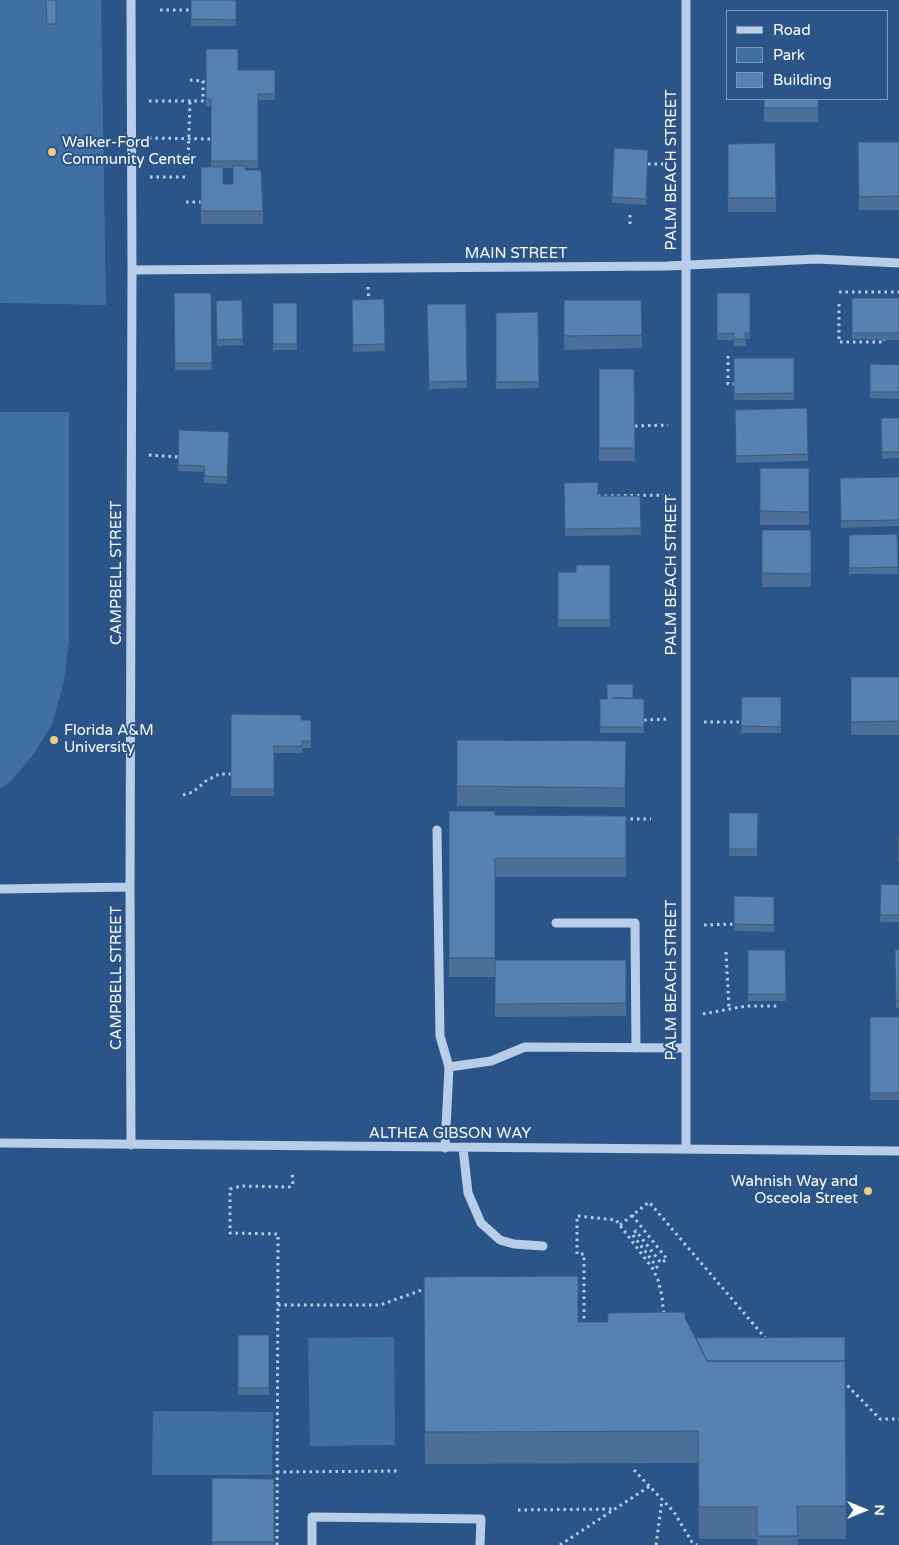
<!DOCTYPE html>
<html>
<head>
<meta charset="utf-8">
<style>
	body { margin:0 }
	#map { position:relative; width:899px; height:1545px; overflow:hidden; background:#2b5588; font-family:"Varela Round",sans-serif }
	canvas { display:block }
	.legend { position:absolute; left:726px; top:10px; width:162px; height:90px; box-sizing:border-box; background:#2b5588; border:1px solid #8099b8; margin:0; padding:6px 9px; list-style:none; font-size:15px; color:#fff }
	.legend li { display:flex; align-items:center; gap:10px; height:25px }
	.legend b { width:25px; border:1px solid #8099b8 }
	.north { position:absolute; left:839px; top:1485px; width:50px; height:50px; -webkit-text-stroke:4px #2b5588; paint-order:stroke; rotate:90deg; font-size:14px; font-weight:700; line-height:20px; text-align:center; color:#fff }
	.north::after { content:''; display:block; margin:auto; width:18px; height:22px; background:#fff; clip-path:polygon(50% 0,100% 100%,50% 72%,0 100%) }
</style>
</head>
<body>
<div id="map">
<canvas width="899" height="1545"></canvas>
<ul class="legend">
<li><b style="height:6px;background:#b8cee8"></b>Road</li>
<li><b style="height:14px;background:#406fa4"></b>Park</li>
<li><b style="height:14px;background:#5781b1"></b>Building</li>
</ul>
<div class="north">N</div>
</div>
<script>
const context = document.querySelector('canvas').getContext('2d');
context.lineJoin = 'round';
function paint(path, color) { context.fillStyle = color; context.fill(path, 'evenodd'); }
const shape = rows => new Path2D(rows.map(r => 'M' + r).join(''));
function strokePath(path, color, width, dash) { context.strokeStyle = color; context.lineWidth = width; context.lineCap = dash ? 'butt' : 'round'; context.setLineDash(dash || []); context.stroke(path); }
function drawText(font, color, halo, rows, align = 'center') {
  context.font = font + ' "Varela Round",sans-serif'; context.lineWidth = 4; context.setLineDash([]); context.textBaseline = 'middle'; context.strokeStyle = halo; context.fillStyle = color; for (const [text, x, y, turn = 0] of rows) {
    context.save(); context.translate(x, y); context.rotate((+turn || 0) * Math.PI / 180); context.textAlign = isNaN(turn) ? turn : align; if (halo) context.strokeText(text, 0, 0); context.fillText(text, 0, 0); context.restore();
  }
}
paint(shape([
	[0,0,101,0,106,305,0,303],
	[0,412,69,412,69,640,64,681,52,725,30,759,10,782,0,789],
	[394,1337,395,1445,310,1446,308,1338],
	[153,1411,273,1412,272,1475,152,1475]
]), '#406fa4');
strokePath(shape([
	[160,10,191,10],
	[190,80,203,81,203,101],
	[149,101,206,101],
	[149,138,211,139],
	[188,163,190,101],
	[648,164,667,164],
	[150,177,187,177],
	[186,202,201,202],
	[630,224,630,215],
	[368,287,369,303],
	[839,292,899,292],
	[839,304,839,342,884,342,884,339],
	[728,356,728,384,734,384],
	[635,426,668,425],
	[149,455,178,457],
	[598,496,670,495],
	[644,720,669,719],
	[704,722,741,722],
	[183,795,193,792,206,781,219,774,231,774],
	[624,819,651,819],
	[704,925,737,924],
	[726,952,729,1009],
	[703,1014,746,1006,779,1006],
	[632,1215,667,1259,661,1263,636,1231,632,1234,657,1267,653,1269],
	[620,1225,649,1202,767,1340],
	[278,1305,380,1305,422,1290,427,1292],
	[584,1325,584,1254,577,1254,577,1216,616,1220,653,1269,658,1280,662,1296,664,1316],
	[843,1381,880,1419,899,1419],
	[634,1470,674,1512,692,1542,697,1545],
	[277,1472,400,1471],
	[518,1510,615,1509],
	[277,1545,278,1234,230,1233,230,1189,241,1186,289,1187,293,1185,292,1171],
	[560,1545,650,1486],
	[656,1545,662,1500]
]), '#b8cee8', 3, [2.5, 4]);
strokePath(shape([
	[131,0,132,270,130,887,131,1145],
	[686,0,686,1149],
	[132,270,667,266,817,259,899,263],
	[437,830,440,1036,449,1067,445,1148],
	[0,889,130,887],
	[556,923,635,923,636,1048],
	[449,1067,491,1061,525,1047,686,1048],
	[0,1143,899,1151],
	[463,1148,468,1193,481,1223,500,1240,514,1244,543,1246],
	[312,1545,312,1517,481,1519,480,1545]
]), '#b8cee8', 9);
paint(shape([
	[46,0,56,0,56,31,47,31],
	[191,0,236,0,236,26,191,26],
	[206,49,238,70,275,70,275,100,258,100,258,168,245,168,245,170,263,211,263,224,201,224,201,167,211,167,211,106,206,106],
	[223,168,233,168,233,184,223,184],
	[764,99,818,99,818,122,764,122],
	[858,142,899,142,899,210,859,210],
	[775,143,776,212,728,212,728,144],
	[648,157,646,205,612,203,612,197],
	[174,293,211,293,212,370,175,370],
	[717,293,750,293,750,339,746,339,746,346,734,346,734,340,717,340],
	[852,298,899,298,899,340,852,339],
	[384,299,385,351,353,352,352,300],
	[242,300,243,345,217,346,216,301],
	[564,300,641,300,642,348,564,350],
	[273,303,297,303,297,350,273,350],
	[427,304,466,304,467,388,429,389],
	[538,312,539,388,496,389,496,313],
	[734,358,794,358,794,400,734,400],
	[870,364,899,365,899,399,870,398],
	[599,369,634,369,635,461,599,461],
	[807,408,808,461,736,463,735,410],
	[881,418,899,418,899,458,882,459],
	[179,430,229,432,227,484,204,483,204,472,178,471],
	[760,468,809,468,809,525,760,525],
	[899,477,899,526,841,528,840,478],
	[564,483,598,496,640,496,641,535,565,536],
	[762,530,811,530,811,587,762,587],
	[897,534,898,574,849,574,849,535],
	[610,565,610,627,558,627,558,572,576,572],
	[851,677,899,677,899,735,851,735],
	[633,684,633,699,644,699,644,733,600,733,600,699,607,699],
	[742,697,781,697,781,733,741,733],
	[231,714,301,720,311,720,311,748,302,748,302,753,274,753,274,796,231,796],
	[626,741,625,807,457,806,457,786],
	[449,811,495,815,626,816,626,877,495,877,495,977,449,977],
	[729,813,758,813,757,856,729,856],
	[881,884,899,885,899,922,880,922],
	[734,896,774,897,774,932,734,931],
	[899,949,899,1008,896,1008,895,950],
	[748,950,785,950,786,1001,748,1001],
	[495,960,626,960,626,1016,495,1017],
	[870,1017,899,1017,899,1100,870,1100],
	[424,1277,578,1322,608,1322,685,1318,696,1338,845,1337,846,1539,798,1539,798,1545,757,1545,757,1539,699,1539,698,1463,425,1464],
	[238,1335,269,1335,269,1395,238,1395],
	[212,1478,274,1479,274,1545,212,1545]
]), '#4b6f98');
const building = shape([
	[46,0,56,0,56,24,47,24,46,0],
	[191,0,236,0,236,20,191,19,191,0],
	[206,49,238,49,238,70,275,70,275,94,258,94,258,161,211,161,211,99,206,99,206,49],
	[764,99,818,99,818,108,764,108,764,99],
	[858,142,899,142,899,196,859,197,858,142],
	[775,143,776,198,728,198,728,144,775,143],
	[614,148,648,150,646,199,612,197,614,148],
	[233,166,245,166,245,170,261,170,263,211,201,211,201,167,223,167,223,184,233,184,233,166],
	[174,293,211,293,212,363,175,363,174,293],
	[717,293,750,293,750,333,745,333,746,339,734,339,734,333,717,334,717,293],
	[852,298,899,298,899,333,852,333,852,298],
	[384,299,385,344,353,345,352,300,384,299],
	[242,300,243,339,217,340,216,301,242,300],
	[564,300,641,300,642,335,564,336,564,300],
	[273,303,297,303,297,344,273,344,273,303],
	[427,304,466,304,467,381,429,382,427,304],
	[538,312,539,382,496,382,496,313,538,312],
	[734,358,794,358,794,393,734,394,734,358],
	[870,364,899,365,899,392,870,392,870,364],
	[599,369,634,369,635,448,599,448,599,369],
	[807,408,808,454,736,456,735,410,807,408],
	[881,418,899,418,899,452,882,452,881,418],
	[179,430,229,432,227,477,204,476,205,466,178,465,179,430],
	[760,468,809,468,809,512,760,511,760,468],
	[899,477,899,520,841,521,840,478,899,477],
	[598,482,598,496,640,496,641,528,565,529,564,483,598,482],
	[762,530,811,530,811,574,762,573,762,530],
	[897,534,898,567,849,568,849,535,897,534],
	[576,565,610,565,610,620,558,620,558,572,576,572,576,565],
	[851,677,899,677,899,721,851,722,851,677],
	[607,684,633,684,633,698,612,698,644,699,644,727,600,727,600,699,607,699,607,684],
	[742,697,781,697,781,727,741,726,742,697],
	[231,714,301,715,301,720,311,720,311,741,302,741,302,746,274,746,274,789,231,789,231,714],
	[457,740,626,741,625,788,457,786,457,740],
	[449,811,495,811,495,815,626,816,626,858,495,858,495,958,449,958,449,811],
	[729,813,758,813,757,849,729,849,729,813],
	[898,837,899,837,899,862,898,862,898,837],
	[881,884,899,885,899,915,880,915,881,884],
	[734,896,774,897,774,925,734,924,734,896],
	[899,949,899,1001,896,1001,895,950,899,949],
	[748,950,785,950,786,994,748,994,748,950],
	[495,960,626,960,626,1003,495,1004,495,960],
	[870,1017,899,1017,899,1093,870,1093,870,1017],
	[578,1276,578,1322,608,1322,608,1313,685,1312,685,1318,707,1361,845,1361,846,1506,797,1506,798,1536,757,1536,757,1507,699,1507,698,1431,425,1432,424,1277,578,1276],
	[238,1335,269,1335,269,1388,238,1388,238,1335],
	[845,1337,845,1361,707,1361,696,1338,845,1337],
	[212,1478,274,1479,274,1542,212,1542,212,1478]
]);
paint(building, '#5781b1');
strokePath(building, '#3d5a7c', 1);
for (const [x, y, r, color] of [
	[52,152,5,"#eecc80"],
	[54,740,5,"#eecc80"],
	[868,1191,5,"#eecc80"]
]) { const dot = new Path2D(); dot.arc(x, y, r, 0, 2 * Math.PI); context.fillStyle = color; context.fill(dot); strokePath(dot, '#2b5588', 2); }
drawText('15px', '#fff', '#2b5588', [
	["Walker-Ford",62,143],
	["Community Center",62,160],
	["Florida A&M",64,731],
	["University",64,748],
	["Wahnish Way and",858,1182,"right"],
	["Osceola Street",858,1199,"right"]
], 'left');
drawText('15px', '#fff', '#2b5588', [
	["PALM BEACH STREET",672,170,-90],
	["MAIN STREET",516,254],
	["CAMPBELL STREET",117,573,-90],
	["PALM BEACH STREET",672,575,-90],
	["CAMPBELL STREET",117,978,-90],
	["PALM BEACH STREET",672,980,-90],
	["ALTHEA GIBSON WAY",450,1134]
]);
</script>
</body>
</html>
